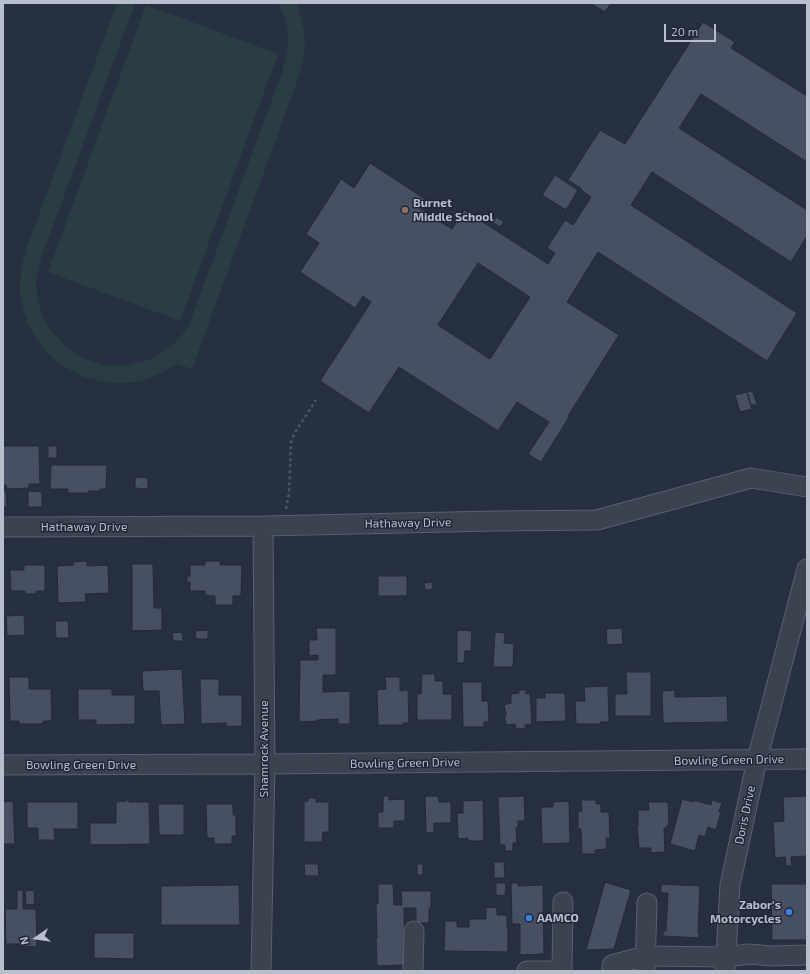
<!DOCTYPE html>
<html>
<head>
<meta charset="utf-8">
<style>
	body { margin:0 }
	#map { position:relative; width:810px; height:974px; overflow:hidden; background:#273041; font-family:"Exo 2",sans-serif }
	canvas { display:block }
	.frame { position:absolute; inset:0; border:4px solid #b8becb; pointer-events:none }
	.north { position:absolute; left:16px; top:918px; width:40px; height:40px; -webkit-text-stroke:3px #202736; paint-order:stroke; rotate:257deg; font-size:11px; font-weight:700; line-height:16px; text-align:center; color:#b8becb }
	.north::after { content:''; display:block; margin:auto; width:14px; height:18px; background:#b8becb; clip-path:polygon(50% 0,100% 100%,50% 72%,0 100%) }
	.scale { position:absolute; left:664px; top:24px; width:52px; height:18px; box-sizing:border-box; border:2px solid #b8becb; border-top:0; padding-left:5px; font-size:12px; line-height:14px; white-space:nowrap; color:#b8becb; -webkit-text-stroke:3px #202736; paint-order:stroke }
</style>
</head>
<body>
<div id="map">
<canvas width="810" height="974"></canvas>
<div class="frame"></div>
<div class="north">N</div>
<div class="scale">20 m</div>
</div>
<script>
const context = document.querySelector('canvas').getContext('2d');
context.lineJoin = 'round';
function paint(path, color) { context.fillStyle = color; context.fill(path, 'evenodd'); }
const shape = rows => new Path2D(rows.map(r => 'M' + r).join(''));
function strokePath(path, color, width, dash) { context.strokeStyle = color; context.lineWidth = width; context.lineCap = dash ? 'butt' : 'round'; context.setLineDash(dash || []); context.stroke(path); }
function drawText(font, color, halo, rows, align = 'center') {
  context.font = font + ' "Exo 2",sans-serif'; context.lineWidth = 3; context.setLineDash([]); context.textBaseline = 'middle'; context.strokeStyle = halo; context.fillStyle = color; for (const [text, x, y, turn = 0] of rows) {
    context.save(); context.translate(x, y); context.rotate((+turn || 0) * Math.PI / 180); context.textAlign = isNaN(turn) ? turn : align; if (halo) context.strokeText(text, 0, 0); context.fillText(text, 0, 0); context.restore();
  }
}
paint(shape([
	[117,3,135,3,42,256,36,281,37,294,40,307,44,319,50,330,68,349,78,356,102,365,127,366,152,359,173,345,182,335,189,325,283,70,288,45,288,33,285,20,278,3,297,3,304,31,305,46,303,61,299,76,192,369,177,364,159,374,145,380,129,383,114,383,99,381,84,377,70,370,57,362,46,351,36,339,29,326,24,311,20,296,20,281,22,265,26,250],
	[146,5,278,54,180,321,48,272]
]), '#293d42');
const building = shape([
	[590,3,611,3,605,12,590,3],
	[703,22,735,42,731,48,807,96,807,162,701,94,679,128,807,210,807,236,791,262,652,172,631,205,797,313,767,361,598,252,567,302,619,335,568,416,569,417,541,462,528,454,549,422,517,402,498,431,399,367,369,413,320,381,371,302,363,296,355,308,300,272,319,243,306,234,341,179,354,188,370,163,425,199,419,208,452,229,464,210,548,264,555,253,547,248,565,220,573,225,591,197,581,190,582,189,568,180,600,130,625,144,703,22],
	[478,263,530,297,490,359,438,325,478,263],
	[555,175,578,190,566,210,542,195,555,175],
	[496,217,504,222,500,227,493,223,496,217],
	[751,391,751,392,753,392,757,405,755,406,754,404,751,406,747,392,751,391],
	[747,392,752,409,740,412,735,395,747,392],
	[3,446,39,446,40,484,29,484,29,488,7,489,6,485,3,485,3,446],
	[48,446,57,446,57,458,48,458,48,446],
	[51,465,107,465,106,489,100,489,100,491,89,491,89,493,68,493,68,489,50,489,51,465],
	[135,477,148,478,148,489,135,488,135,477],
	[3,491,6,491,7,507,3,507,3,491],
	[28,491,42,492,42,507,28,507,28,491],
	[87,561,87,566,108,565,109,593,85,594,86,602,58,603,57,566,74,565,73,562,87,561],
	[205,561,220,561,220,565,242,565,241,596,233,596,233,605,215,605,215,596,205,595,205,591,190,591,190,582,187,582,187,576,190,576,190,565,205,565,205,561],
	[132,564,153,564,154,608,162,608,162,630,132,631,132,564],
	[24,565,45,565,45,591,36,591,36,594,25,594,25,591,11,591,10,570,24,570,24,565],
	[378,576,407,576,407,596,378,596,378,576],
	[432,582,433,589,425,590,424,583,432,582],
	[24,615,25,635,7,636,6,616,24,615],
	[55,621,68,621,69,638,56,638,55,621],
	[316,628,336,628,336,675,323,675,323,692,350,691,350,724,338,724,338,719,317,720,317,721,299,722,300,660,318,660,318,655,309,656,309,640,317,640,316,628],
	[622,628,623,644,607,645,606,629,622,628],
	[208,630,208,639,196,639,195,631,208,630],
	[457,630,472,631,471,651,465,651,464,663,457,663,457,630],
	[182,632,183,641,173,641,172,633,182,632],
	[495,632,505,633,504,643,514,644,513,667,493,667,495,632],
	[182,669,185,724,161,725,159,691,143,691,142,671,182,669],
	[626,672,651,672,651,716,615,716,615,694,627,694,626,672],
	[422,674,435,674,435,681,443,681,443,694,452,694,452,720,417,720,417,694,421,694,422,674],
	[9,677,29,677,29,689,51,689,52,721,43,721,42,724,19,724,19,721,10,721,9,677],
	[385,677,400,677,400,691,408,690,409,723,403,723,404,725,378,725,377,690,386,689,385,677],
	[200,679,219,679,219,695,242,695,242,726,226,727,226,723,201,724,200,679],
	[462,682,482,682,482,701,488,701,489,722,484,722,484,727,463,727,462,682],
	[608,686,609,722,600,722,600,724,576,724,575,701,585,701,584,687,608,686],
	[78,689,112,689,112,695,135,695,135,724,96,725,96,720,78,720,78,689],
	[519,690,526,690,526,694,530,693,532,724,525,725,526,728,516,729,515,724,506,725,506,721,504,721,506,714,504,705,511,703,511,694,519,693,519,690],
	[675,690,675,697,727,696,728,722,663,723,662,691,675,690],
	[545,693,565,693,566,721,536,722,536,698,545,698,545,693],
	[383,796,389,796,389,800,405,799,405,821,394,821,394,828,378,828,378,812,383,812,383,796],
	[425,796,438,796,439,802,451,802,451,823,434,823,434,832,426,833,425,796],
	[524,796,525,821,518,821,518,827,516,828,517,843,513,843,513,851,505,851,505,845,500,845,498,797,524,796],
	[807,796,807,856,791,857,792,866,786,866,785,857,775,858,773,822,784,821,783,797,807,796],
	[308,798,316,798,316,802,329,802,329,832,323,832,322,842,304,842,304,802,308,801,308,798],
	[682,799,693,802,694,800,711,805,712,800,722,803,719,812,721,812,716,830,708,827,705,837,699,835,695,851,670,844,682,799],
	[126,800,129,800,129,802,149,802,150,844,90,845,90,823,116,823,116,802,126,801,126,800],
	[483,800,484,841,468,841,468,838,458,839,457,813,463,813,463,801,483,800],
	[581,800,596,800,596,804,601,804,601,812,609,812,610,838,606,838,607,849,595,850,595,854,582,854,581,829,578,829,578,811,582,811,581,800],
	[13,801,15,844,3,844,3,802,13,801],
	[569,801,570,843,542,844,541,807,553,807,553,802,569,801],
	[27,802,78,802,78,829,54,829,55,840,38,840,38,828,27,828,27,802],
	[648,802,668,802,669,825,667,825,667,828,664,828,665,852,651,853,651,848,639,848,637,826,638,826,638,810,649,810,648,802],
	[158,804,184,804,184,835,159,835,158,804],
	[206,804,233,804,233,815,236,815,236,836,232,836,232,844,214,844,214,838,207,838,206,804],
	[494,862,504,862,505,878,494,878,494,862],
	[304,864,318,864,319,876,305,876,304,864],
	[417,864,423,864,423,875,417,875,417,864],
	[605,882,631,890,614,949,586,950,605,882],
	[496,883,506,883,505,896,496,895,496,883],
	[511,883,518,883,518,886,543,885,544,954,520,955,520,924,512,924,511,883],
	[378,884,393,884,394,905,402,905,401,891,431,891,431,908,429,908,429,923,416,923,416,908,404,908,405,965,377,966,376,938,377,938,376,904,378,904,378,884],
	[661,884,700,886,698,933,699,933,699,938,663,936,663,931,666,931,668,893,661,893,661,884],
	[771,884,807,884,807,940,772,940,771,884],
	[239,885,240,925,161,925,161,886,239,885],
	[17,890,23,890,23,909,36,909,37,947,19,946,19,944,6,944,5,909,17,909,17,890],
	[34,890,35,904,26,905,25,891,34,890],
	[486,907,497,908,497,915,507,915,507,927,508,927,508,952,444,951,445,921,457,921,457,927,469,927,469,919,486,919,486,907],
	[94,933,134,933,134,959,94,958,94,933]
]);
paint(building, '#465062');
strokePath(building, '#222938', 1);
const minor = shape([
	[3,527,263,526,496,521,597,520,751,478,807,487],
	[3,765,265,764,807,759],
	[261,971,265,764,263,526],
	[413,971,414,931],
	[527,971,561,971],
	[562,971,563,902],
	[612,971,612,965,645,956,726,957,749,954,771,956,807,955],
	[645,971,647,903],
	[725,971,730,885,757,760,807,569]
]);
strokePath(minor, '#59606e', 21);
strokePath(shape([
	[286,509,289,493,291,443,294,434,316,400]
]), '#475a5e', 2.5, [3, 3]);
strokePath(minor, '#3b4250', 19);
for (const [x, y, r, color] of [
	[405,210,4,"#8d6e63"],
	[789,912,4,"#3f7fe0"],
	[529,918,4,"#3f7fe0"]
]) { const dot = new Path2D(); dot.arc(x, y, r, 0, 2 * Math.PI); context.fillStyle = color; context.fill(dot); strokePath(dot, '#202736', 1.5); }
drawText('bold 12px', '#b8becb', '#202736', [
	["Burnet",413,203],
	["Middle School",413,217],
	["Zabor's",781,905,"right"],
	["Motorcycles",781,919,"right"],
	["AAMCO",537,918]
], 'left');
drawText('12px', '#b8becb', '#202736', [
	["Hathaway Drive",408,523,-1],
	["Hathaway Drive",84,527],
	["Shamrock Avenue",264,749,-90],
	["Bowling Green Drive",729,760,-1],
	["Bowling Green Drive",405,763,-1],
	["Bowling Green Drive",81,765],
	["Doris Drive",745,815,-78]
]);
</script>
</body>
</html>
